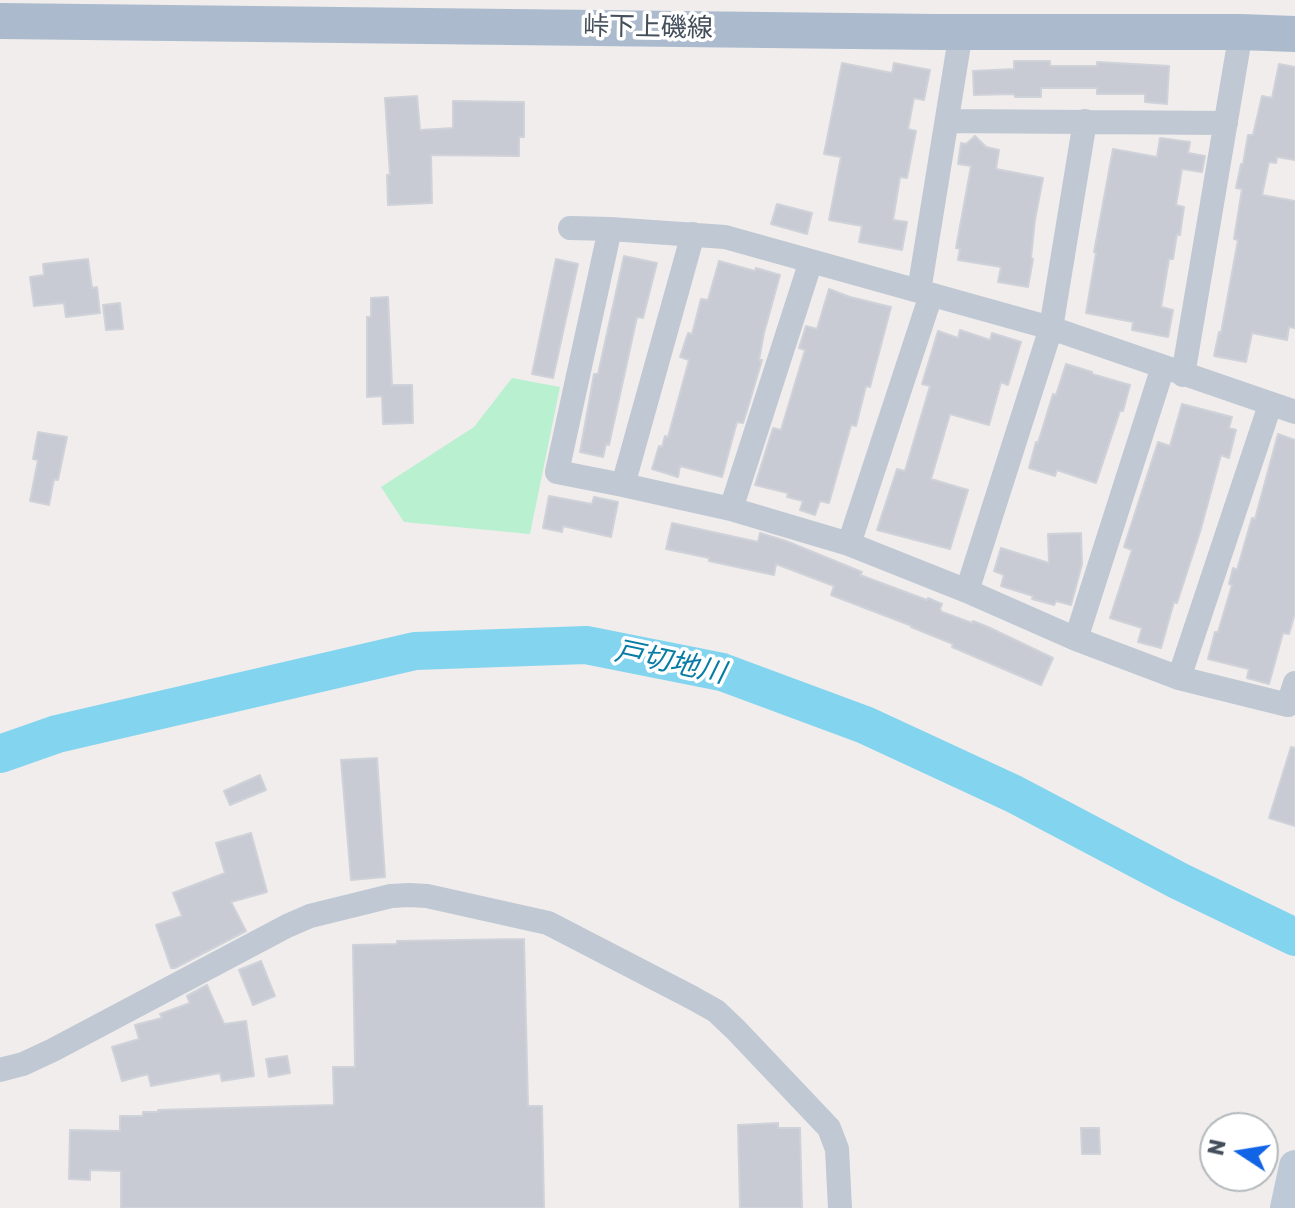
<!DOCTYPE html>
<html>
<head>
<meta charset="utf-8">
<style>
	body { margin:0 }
	#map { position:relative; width:1295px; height:1208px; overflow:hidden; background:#f0edec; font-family:Rubik,sans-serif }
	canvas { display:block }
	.north { position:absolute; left:1199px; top:1112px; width:80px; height:80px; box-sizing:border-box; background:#fff; border:2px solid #b4b9bd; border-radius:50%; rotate:282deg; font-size:22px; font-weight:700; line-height:32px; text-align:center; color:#444f5b }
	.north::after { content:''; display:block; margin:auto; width:28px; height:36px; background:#1164e5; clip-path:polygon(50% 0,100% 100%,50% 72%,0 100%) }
</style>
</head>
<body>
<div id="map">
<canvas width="1295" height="1208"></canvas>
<div class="north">N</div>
</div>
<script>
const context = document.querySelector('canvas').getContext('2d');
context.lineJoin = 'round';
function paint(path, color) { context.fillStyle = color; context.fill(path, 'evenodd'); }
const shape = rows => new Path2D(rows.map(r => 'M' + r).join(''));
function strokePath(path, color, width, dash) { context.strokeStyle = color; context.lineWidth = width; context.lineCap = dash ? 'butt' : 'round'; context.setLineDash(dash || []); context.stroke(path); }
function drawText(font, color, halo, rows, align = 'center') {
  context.font = font + ' Rubik,"Noto Sans JP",sans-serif'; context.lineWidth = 7; context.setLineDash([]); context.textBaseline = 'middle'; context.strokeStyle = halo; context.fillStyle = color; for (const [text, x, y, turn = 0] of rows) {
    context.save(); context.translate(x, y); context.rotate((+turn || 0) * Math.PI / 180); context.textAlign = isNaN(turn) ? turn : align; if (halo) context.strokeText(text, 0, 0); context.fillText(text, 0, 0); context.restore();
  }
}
paint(shape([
	[512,378,560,387,530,534,404,522,381,487,474,427]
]), '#b8f0d0');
strokePath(shape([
	[0,754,57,734,415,651,586,645,722,672,865,725,1014,794,1179,881,1295,937]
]), '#83d4ef', 38);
const building = shape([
	[1014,61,1050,61,1050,66,1097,66,1097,62,1169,66,1167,104,1145,102,1145,94,1097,94,1097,88,1041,88,1041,97,1015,97,1014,94,974,95,973,71,1014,69,1014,61],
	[842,63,892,73,894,63,930,70,924,100,914,98,908,129,916,131,907,178,900,177,893,220,907,222,902,250,859,242,862,226,829,220,841,157,824,154,842,63],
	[1279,64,1295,67,1295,160,1277,157,1276,163,1269,162,1262,195,1295,201,1295,328,1289,327,1287,340,1252,333,1246,362,1214,356,1219,332,1221,333,1238,240,1234,239,1242,189,1236,188,1241,164,1243,164,1248,135,1253,135,1262,96,1272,98,1279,64],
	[417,96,420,130,453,128,453,101,524,102,524,137,519,137,519,156,431,155,432,203,388,205,387,175,390,175,385,98,417,96],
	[975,136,986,147,999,150,996,169,1043,178,1035,220,1031,258,1033,259,1028,287,998,282,1001,267,958,260,960,249,956,248,971,166,958,164,961,143,966,144,975,136],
	[1160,138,1190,142,1188,153,1205,156,1202,172,1182,169,1176,205,1184,207,1180,235,1177,234,1173,259,1169,259,1161,307,1173,310,1168,337,1132,330,1133,322,1086,313,1096,253,1094,252,1113,149,1157,157,1160,138],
	[777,204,812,213,807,234,771,224,777,204],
	[624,256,657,263,643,318,637,317,609,445,606,444,603,457,580,452,594,374,598,374,624,256],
	[88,259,92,288,97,287,100,313,66,317,64,303,34,306,30,277,44,275,43,264,88,259],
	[556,259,578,264,553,378,532,374,556,259],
	[719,261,755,271,756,268,780,275,764,333,759,360,762,360,749,404,743,423,737,422,722,477,680,466,678,477,652,469,659,446,662,447,665,436,668,437,689,360,680,357,688,333,692,334,701,299,708,300,719,261],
	[829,289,850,297,891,307,870,387,866,386,856,426,851,425,829,503,820,501,815,515,800,510,803,501,787,497,788,493,755,485,773,428,781,430,805,350,799,348,806,326,817,329,829,289],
	[388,297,392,385,412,385,413,423,383,424,382,396,367,397,367,317,371,317,371,298,388,297],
	[120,303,123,329,106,330,103,305,120,303],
	[960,330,990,340,992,333,1021,342,1008,385,1001,382,989,425,950,414,931,479,968,490,950,549,877,530,897,469,905,471,930,386,922,384,938,331,958,338,960,330],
	[1066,364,1092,372,1092,374,1130,385,1123,411,1120,411,1096,483,1057,470,1055,476,1029,468,1036,442,1038,443,1053,394,1056,395,1066,364],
	[1182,404,1232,417,1229,428,1236,430,1229,458,1221,455,1200,532,1177,603,1174,602,1161,648,1138,642,1142,628,1110,618,1132,550,1124,547,1158,442,1170,446,1182,404],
	[38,432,67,437,58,480,54,479,49,505,30,501,38,460,33,459,38,432],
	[1278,434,1295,440,1295,613,1289,634,1283,633,1269,684,1247,678,1249,669,1208,659,1215,632,1218,632,1232,585,1229,584,1233,568,1237,570,1252,518,1255,519,1278,434],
	[549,496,592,504,594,497,618,502,611,537,563,526,562,532,543,528,549,496],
	[672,523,758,542,760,533,786,541,862,572,860,575,927,600,928,598,942,604,940,609,942,612,972,623,973,621,988,627,1053,658,1041,685,952,647,953,644,911,627,912,626,831,595,834,586,776,564,774,575,709,561,709,558,666,549,672,523],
	[1081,533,1082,564,1071,605,1056,601,1054,605,1032,599,1033,596,1001,586,1004,575,994,571,1001,548,1049,563,1048,534,1081,533],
	[1291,747,1295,748,1295,826,1269,818,1291,747],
	[377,758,385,877,351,880,341,760,377,758],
	[260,775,266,790,230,805,224,791,260,775],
	[251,833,267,892,231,902,246,931,175,968,171,968,156,925,182,916,173,893,225,873,216,843,251,833],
	[524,939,528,1106,542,1106,544,1208,121,1208,121,1171,90,1170,90,1180,69,1179,70,1130,120,1131,120,1116,143,1116,143,1112,158,1112,158,1110,334,1105,333,1067,355,1067,353,945,397,944,397,941,524,939],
	[261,961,275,996,253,1005,239,970,261,961],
	[207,985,224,1024,246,1021,254,1076,222,1081,220,1073,151,1086,148,1074,122,1081,112,1047,139,1039,135,1025,162,1018,160,1014,190,1003,187,996,207,985],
	[287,1056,290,1073,269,1077,266,1059,287,1056],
	[778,1123,778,1128,800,1128,802,1208,740,1208,738,1125,778,1123],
	[1081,1128,1099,1128,1100,1154,1082,1154,1081,1128]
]);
paint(building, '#c8cbd3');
strokePath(building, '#d0d2d9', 2);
strokePath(shape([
	[947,121,1226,123],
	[570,228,610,229,725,237,1051,328,1295,412],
	[610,229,557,472,623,485,731,509,849,544,967,591,1076,639,1179,678,1288,705,1295,683],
	[919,291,961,32],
	[1183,375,1241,32],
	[623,485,693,234],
	[731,509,811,261],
	[849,544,931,295],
	[967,591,1051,328,1085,121],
	[1076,639,1163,367],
	[1179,678,1270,405],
	[0,1070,23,1064,53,1050,287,926,310,916,391,896,409,895,427,896,548,923,691,997,716,1011,736,1030,829,1128,837,1149,840,1208]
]), '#bfc8d3', 24);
strokePath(shape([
	[1286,1208,1295,1166]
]), '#bec9d7', 32);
strokePath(shape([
	[0,21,936,32,1241,32,1295,34]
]), '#abbbcd', 36);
drawText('26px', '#444f5b', '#fff', [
	["峠下上磯線",648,28,1]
]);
drawText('italic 28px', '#077ca4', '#fff', [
	["戸切地川",670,663,12]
]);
</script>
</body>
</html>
